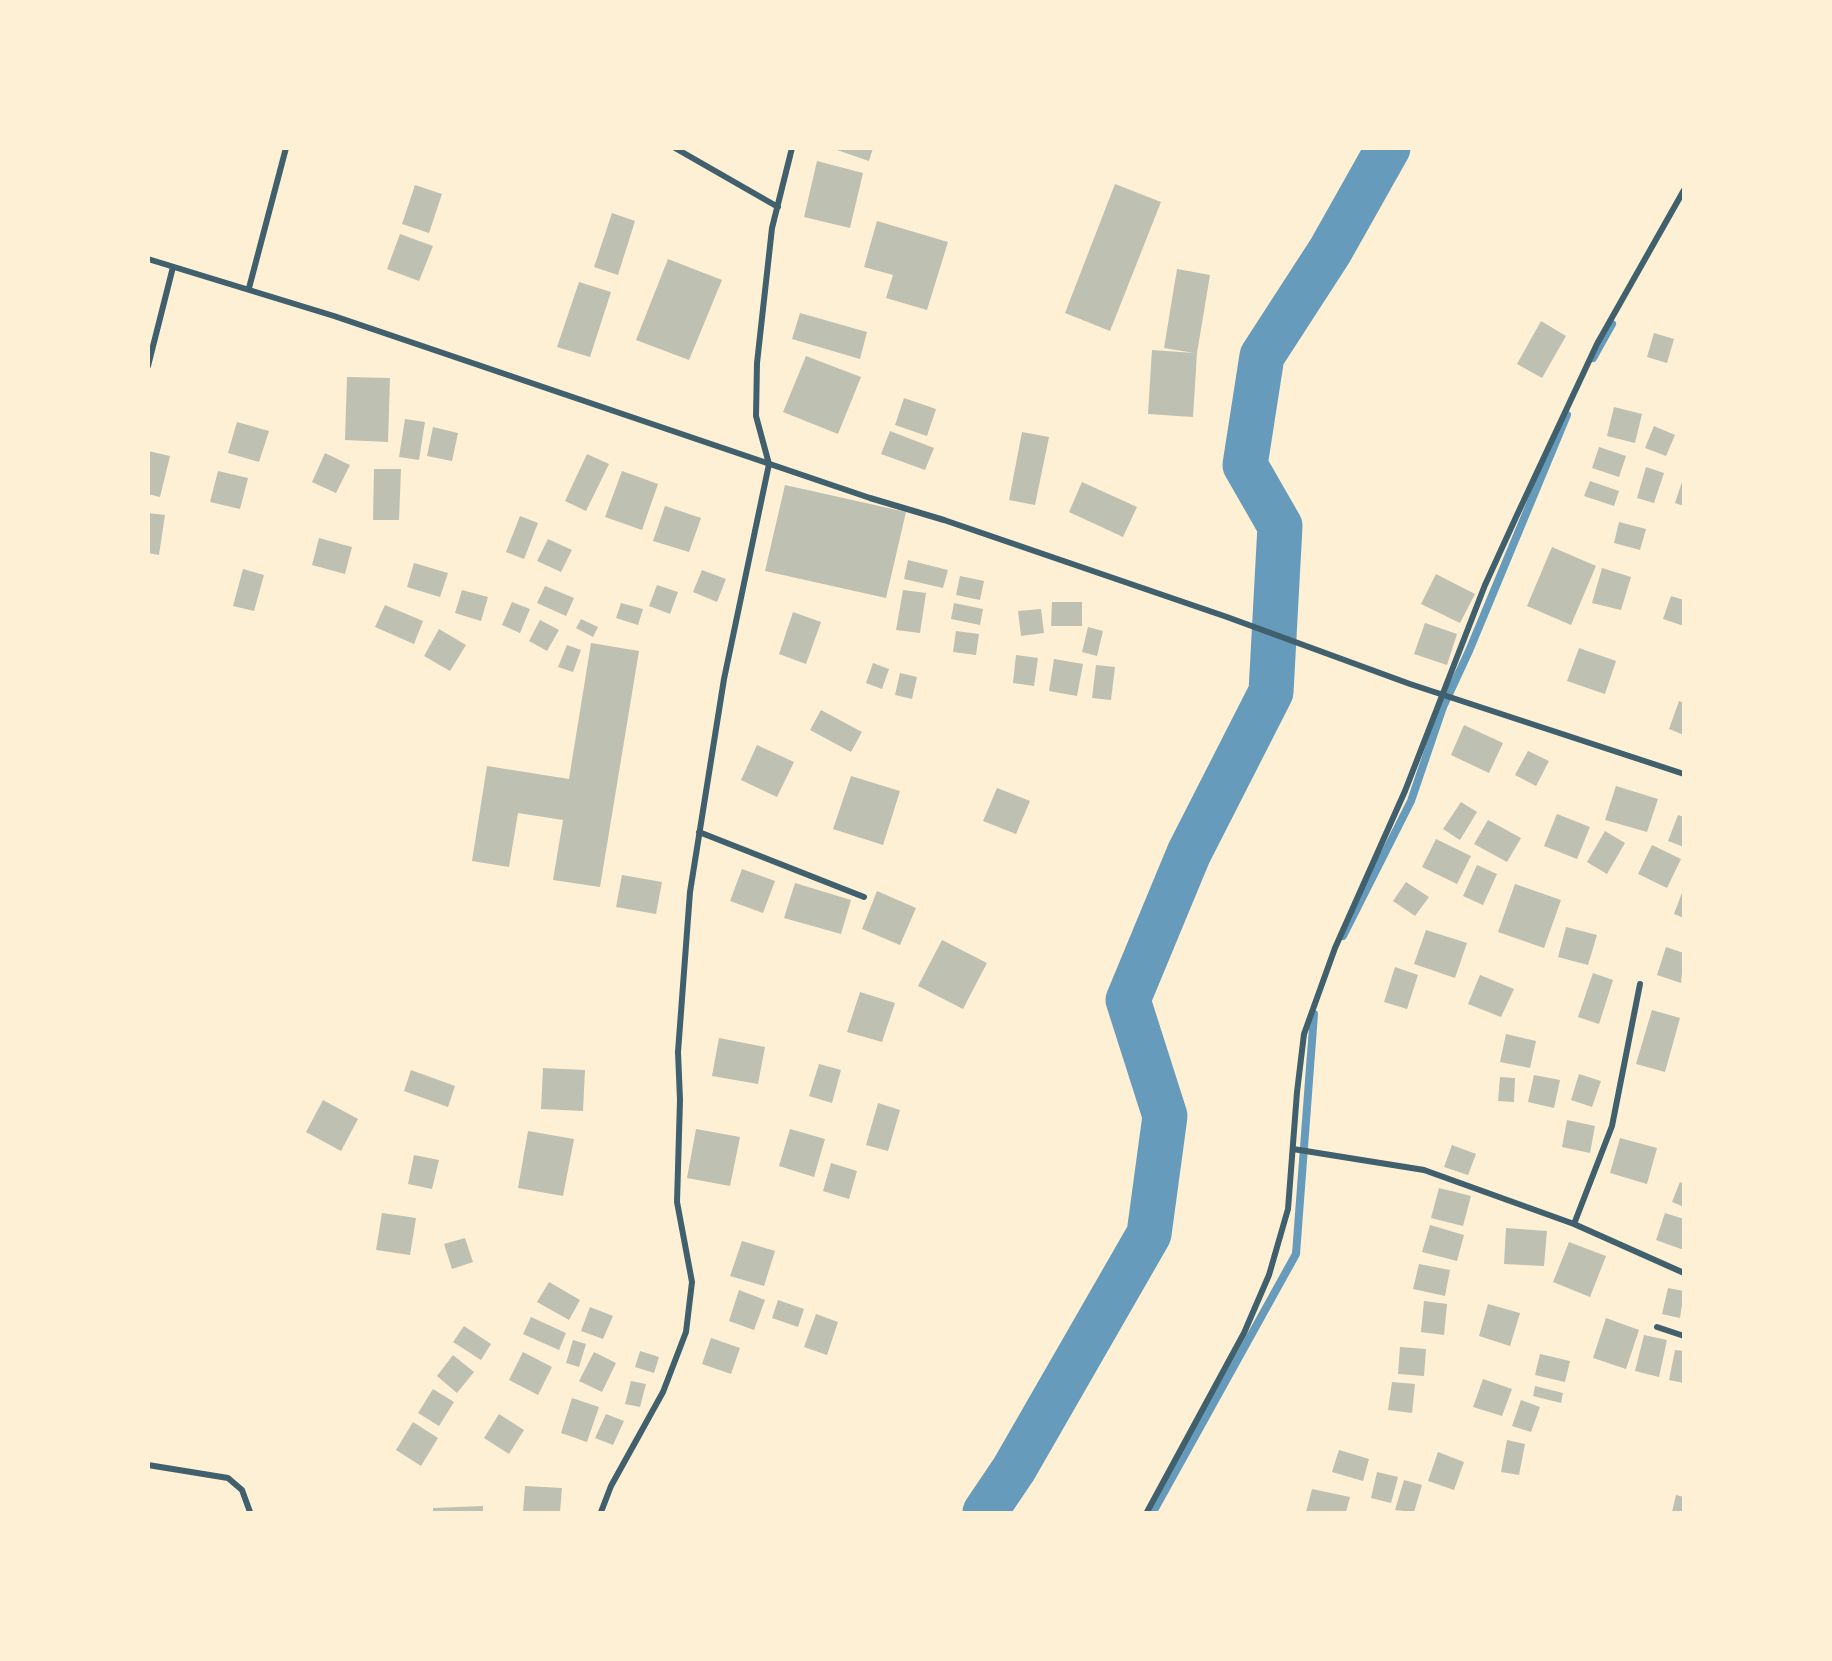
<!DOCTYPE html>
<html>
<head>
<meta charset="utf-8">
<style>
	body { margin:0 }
	#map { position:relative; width:1832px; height:1661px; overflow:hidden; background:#fdf0d5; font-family:"Fira Sans Condensed",sans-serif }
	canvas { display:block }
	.frame { position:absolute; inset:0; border:150px solid #fdf0d5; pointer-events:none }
</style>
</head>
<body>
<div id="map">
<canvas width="1832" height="1661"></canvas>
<div class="frame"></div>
</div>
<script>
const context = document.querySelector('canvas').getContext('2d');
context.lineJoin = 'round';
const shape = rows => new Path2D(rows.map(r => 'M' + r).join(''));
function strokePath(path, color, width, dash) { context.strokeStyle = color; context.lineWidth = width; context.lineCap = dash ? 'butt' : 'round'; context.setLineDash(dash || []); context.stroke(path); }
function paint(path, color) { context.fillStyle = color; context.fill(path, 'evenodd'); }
strokePath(shape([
	[1593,358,1612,324],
	[1343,936,1411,801,1443,707,1469,651,1567,415],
	[1153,1512,1296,1254,1314,1014]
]), '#669bbc', 8);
strokePath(shape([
	[985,1512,1014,1469,1149,1234,1165,1116,1128,1000,1189,853,1271,692,1280,526,1245,465,1262,356,1330,251,1388,148]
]), '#669bbc', 45);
paint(shape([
	[831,148,873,148,869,161],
	[817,161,863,173,850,228,804,217],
	[1115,184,1161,202,1110,331,1065,313],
	[415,185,442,194,429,233,402,224],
	[612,213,635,221,618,275,594,267],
	[877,221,948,242,927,310,886,298,893,275,864,267],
	[400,234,433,246,419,281,387,269],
	[668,259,722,280,689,360,636,340],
	[1177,269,1210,275,1197,353,1193,417,1148,414,1152,350,1194,353,1164,348],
	[579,282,611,292,590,357,557,347],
	[800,313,867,332,860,359,792,339],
	[1541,321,1566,336,1542,378,1517,364],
	[1654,333,1674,339,1667,363,1647,357],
	[806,356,861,377,838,434,783,412],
	[347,377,390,378,388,442,345,440],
	[904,398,936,409,927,436,895,425],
	[1614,407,1642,414,1635,443,1607,436],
	[405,419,425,422,419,460,399,457],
	[237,422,269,431,259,462,228,453],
	[1654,426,1675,435,1666,456,1645,448],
	[433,427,458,433,452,461,427,456],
	[890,431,934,448,925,470,881,454],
	[1022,432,1049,437,1035,505,1009,500],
	[1599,447,1626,456,1619,477,1592,468],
	[148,451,170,456,160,497,148,494],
	[325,453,350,465,336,493,312,482],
	[587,454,609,464,586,511,565,501],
	[1646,467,1664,473,1654,503,1637,498],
	[374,469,401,469,399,520,373,520],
	[218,471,248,478,240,509,210,502],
	[622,471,658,484,642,530,605,517],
	[1683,479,1684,479,1684,506,1675,503],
	[1590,481,1619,491,1614,506,1584,496],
	[1082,482,1137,507,1123,537,1069,512],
	[785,485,906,512,886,598,765,571],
	[665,506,701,518,689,552,653,541],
	[148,513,165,515,159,555,148,553],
	[520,516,538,523,524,559,506,552],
	[1619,522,1646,529,1640,550,1614,543],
	[319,538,352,547,345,574,312,565],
	[548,539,572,550,561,572,537,561],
	[1552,547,1596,566,1571,625,1527,606],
	[908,560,948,570,943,588,904,579],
	[414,563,448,573,440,597,407,587],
	[1602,568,1631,577,1621,610,1592,603],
	[243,569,264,575,254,611,233,606],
	[702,570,726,579,717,602,693,592],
	[1436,574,1475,594,1460,623,1421,604],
	[960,576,984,581,980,600,956,595],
	[657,585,678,592,670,614,649,606],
	[545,586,574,598,566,616,537,603],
	[462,590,488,597,481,621,455,613],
	[903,590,926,593,920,633,896,630],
	[1671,596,1684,600,1684,626,1663,619],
	[512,602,530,609,520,633,502,625],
	[1052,602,1082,602,1082,626,1051,626],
	[621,603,643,609,638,625,616,618],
	[954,603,983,609,980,625,951,619],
	[385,605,423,621,414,644,375,627],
	[1041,609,1044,633,1021,636,1018,611],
	[793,612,821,622,806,664,779,654],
	[581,619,598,627,593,637,576,628],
	[540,620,559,630,547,651,529,641],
	[1425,623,1457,634,1447,665,1414,654],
	[1088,627,1103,631,1097,656,1082,652],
	[439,629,466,645,450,671,424,656],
	[956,631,979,634,976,655,953,652],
	[591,643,639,651,600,887,553,880,563,820,518,813,509,867,472,861,487,766,569,779],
	[567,645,581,650,573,672,558,667],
	[1579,648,1616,661,1605,694,1567,681],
	[1016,655,1038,658,1034,686,1013,683],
	[1054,659,1083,664,1077,696,1049,691],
	[873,663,889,669,882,689,866,683],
	[1096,665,1115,667,1111,700,1092,698],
	[900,673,917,677,912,699,895,695],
	[1679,701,1684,703,1684,735,1669,729],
	[821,710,862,732,851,752,810,730],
	[1464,725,1503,743,1489,773,1451,755],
	[757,745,794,762,777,797,741,780],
	[1528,751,1549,761,1536,786,1515,775],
	[851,776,900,791,883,845,833,829],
	[1616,786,1658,799,1647,832,1605,820],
	[997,788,1030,801,1016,834,983,821],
	[1461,802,1477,812,1460,840,1443,829],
	[1557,814,1590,827,1577,859,1544,846],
	[1678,815,1684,817,1684,847,1668,841],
	[1488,820,1521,838,1507,862,1474,844],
	[1605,831,1625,843,1607,874,1587,862],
	[1436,839,1471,856,1457,884,1422,867],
	[1652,845,1681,859,1667,888,1638,874],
	[1477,865,1497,874,1483,905,1463,896],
	[742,869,775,881,763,913,730,901],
	[622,875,662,882,656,914,616,907],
	[1406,882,1429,897,1415,916,1393,901],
	[795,883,851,900,841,934,784,918],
	[1515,884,1561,900,1544,948,1498,932],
	[1683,890,1684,890,1684,918,1674,914],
	[877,891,916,908,900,945,862,929],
	[1566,927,1597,935,1588,965,1558,957],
	[1426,930,1467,943,1455,978,1414,964],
	[942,940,987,963,963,1009,918,986],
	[1666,947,1684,953,1681,983,1657,975],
	[1395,967,1418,975,1407,1009,1384,1002],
	[1593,973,1613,980,1599,1024,1578,1017],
	[1480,975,1514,989,1501,1017,1468,1004],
	[860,992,895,1003,882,1042,847,1032],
	[1652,1010,1680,1018,1665,1072,1636,1064],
	[1506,1034,1536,1041,1530,1068,1500,1062],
	[719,1038,765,1047,758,1084,712,1076],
	[819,1064,841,1070,832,1103,809,1096],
	[543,1068,585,1070,583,1111,541,1109],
	[411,1070,455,1086,448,1107,404,1091],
	[1579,1074,1601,1081,1592,1107,1571,1100],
	[1534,1075,1560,1080,1554,1108,1528,1102],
	[1500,1077,1515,1078,1514,1102,1498,1101],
	[323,1100,358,1119,341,1151,306,1132],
	[878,1103,900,1110,888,1151,866,1145],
	[1567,1120,1595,1126,1590,1153,1562,1147],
	[696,1129,740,1137,730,1186,687,1178],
	[790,1129,825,1139,814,1177,779,1166],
	[528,1131,574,1139,563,1196,518,1188],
	[1620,1138,1657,1148,1647,1184,1610,1173],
	[1452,1145,1476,1154,1468,1175,1444,1167],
	[414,1155,439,1160,432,1189,408,1184],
	[831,1163,857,1171,849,1199,823,1191],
	[1680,1182,1684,1184,1684,1207,1672,1202],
	[1439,1188,1471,1196,1463,1226,1431,1218],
	[382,1213,416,1218,410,1255,376,1250],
	[1665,1213,1684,1219,1684,1250,1656,1240],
	[1430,1225,1464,1235,1457,1261,1422,1252],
	[1506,1228,1547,1231,1544,1266,1504,1264],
	[465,1238,473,1262,452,1269,444,1244],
	[742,1241,775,1251,764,1286,730,1276],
	[1569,1242,1606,1256,1590,1297,1553,1282],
	[1419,1264,1450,1270,1445,1296,1413,1289],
	[549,1282,580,1300,569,1320,537,1302],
	[1668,1288,1684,1291,1680,1318,1662,1314],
	[739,1290,765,1300,754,1330,729,1321],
	[778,1300,804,1309,798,1327,772,1318],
	[1424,1301,1447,1304,1444,1335,1421,1332],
	[1488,1304,1520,1313,1510,1346,1479,1336],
	[590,1307,613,1316,603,1339,581,1331],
	[816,1314,838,1322,827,1355,804,1347],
	[531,1317,566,1333,559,1350,523,1334],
	[1606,1318,1639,1330,1626,1369,1593,1358],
	[464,1326,491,1344,481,1360,453,1342],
	[1644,1335,1667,1340,1659,1377,1635,1371],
	[711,1338,740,1348,731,1374,702,1364],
	[573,1340,586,1344,579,1367,566,1363],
	[1400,1347,1426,1349,1424,1376,1398,1374],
	[1675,1350,1684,1351,1684,1383,1669,1380],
	[640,1351,659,1357,654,1373,635,1367],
	[523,1352,552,1367,538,1395,509,1380],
	[594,1352,616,1363,602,1392,579,1381],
	[1540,1354,1570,1361,1565,1382,1535,1375],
	[453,1355,474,1372,457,1393,437,1376],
	[1483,1379,1512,1389,1502,1416,1473,1407],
	[631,1381,646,1384,640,1407,625,1404],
	[1392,1382,1415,1384,1412,1413,1388,1410],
	[1535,1386,1563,1393,1561,1403,1533,1396],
	[433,1389,454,1402,439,1426,418,1413],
	[572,1398,599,1407,587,1442,561,1433],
	[1521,1400,1540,1407,1531,1432,1512,1426],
	[499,1414,524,1430,509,1454,484,1438],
	[606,1414,624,1421,613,1445,595,1438],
	[413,1422,438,1438,421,1466,396,1450],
	[1507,1440,1525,1444,1519,1475,1501,1472],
	[1339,1450,1369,1459,1363,1481,1332,1472],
	[1438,1452,1464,1462,1454,1490,1428,1481],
	[1377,1472,1398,1477,1391,1503,1371,1498],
	[1404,1480,1422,1485,1414,1512,1395,1510],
	[525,1486,562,1488,560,1512,523,1512],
	[1312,1489,1350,1497,1346,1512,1306,1512],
	[1676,1495,1684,1497,1684,1512,1672,1512],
	[483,1506,483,1512,433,1512,433,1508]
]), '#bec0b2');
strokePath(shape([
	[675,148,778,207],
	[148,259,334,316,870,498,944,520,1227,617,1410,684,1684,774],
	[249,288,286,148],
	[148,366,173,267],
	[699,832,864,897],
	[1293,1149,1424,1170,1574,1224,1684,1273],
	[1574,1224,1612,1126,1640,984],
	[1657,1327,1684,1336],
	[148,1465,228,1478,242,1490,250,1512],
	[601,1512,611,1486,663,1392,686,1332,692,1282,677,1202,680,1100,678,1052,690,892,724,679,769,464,756,416,757,363,772,228,792,148],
	[1147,1512,1244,1333,1269,1275,1288,1209,1297,1092,1304,1034,1335,948,1405,791,1485,585,1517,515,1597,344,1684,190]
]), '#3f606c', 6);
</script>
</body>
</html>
